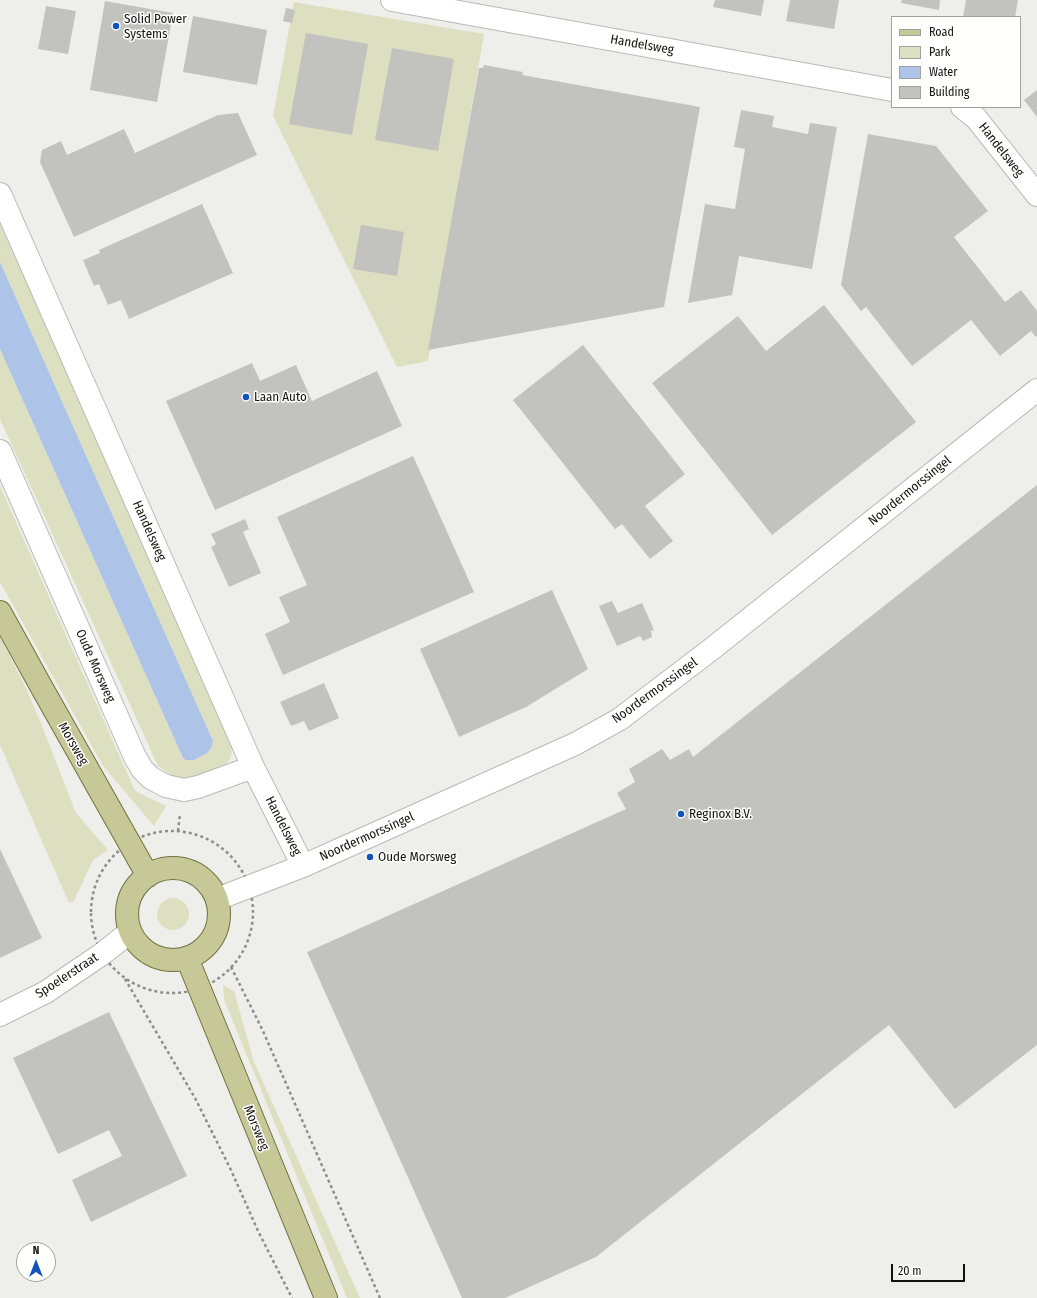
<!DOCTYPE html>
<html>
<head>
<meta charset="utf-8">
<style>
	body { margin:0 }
	#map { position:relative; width:1037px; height:1298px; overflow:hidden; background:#eeefea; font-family:"Fira Sans Condensed",sans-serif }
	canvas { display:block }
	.legend { position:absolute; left:891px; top:16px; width:130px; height:92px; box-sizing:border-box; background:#fffffe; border:1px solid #a1a1a0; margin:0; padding:5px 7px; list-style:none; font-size:12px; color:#131312 }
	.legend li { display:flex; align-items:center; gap:8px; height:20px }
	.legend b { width:20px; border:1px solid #a1a1a0 }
	.north { position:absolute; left:16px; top:1242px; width:40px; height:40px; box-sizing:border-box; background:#fffffe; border:1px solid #a1a1a0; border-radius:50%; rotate:0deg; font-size:11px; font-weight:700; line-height:16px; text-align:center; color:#131312 }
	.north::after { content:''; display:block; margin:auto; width:14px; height:18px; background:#1152bd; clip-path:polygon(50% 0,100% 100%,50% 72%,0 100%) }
	.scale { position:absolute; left:891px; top:1264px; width:74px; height:18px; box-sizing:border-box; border:2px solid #131312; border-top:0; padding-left:5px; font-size:12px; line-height:14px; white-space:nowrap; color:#131312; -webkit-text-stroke:3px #fffffe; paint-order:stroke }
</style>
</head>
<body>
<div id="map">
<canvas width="1037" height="1298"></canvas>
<ul class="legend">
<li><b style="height:5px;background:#c7c898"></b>Road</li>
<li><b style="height:11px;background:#dddfc1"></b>Park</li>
<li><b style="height:11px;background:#adc3e8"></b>Water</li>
<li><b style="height:11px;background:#c2c2be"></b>Building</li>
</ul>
<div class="north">N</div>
<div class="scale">20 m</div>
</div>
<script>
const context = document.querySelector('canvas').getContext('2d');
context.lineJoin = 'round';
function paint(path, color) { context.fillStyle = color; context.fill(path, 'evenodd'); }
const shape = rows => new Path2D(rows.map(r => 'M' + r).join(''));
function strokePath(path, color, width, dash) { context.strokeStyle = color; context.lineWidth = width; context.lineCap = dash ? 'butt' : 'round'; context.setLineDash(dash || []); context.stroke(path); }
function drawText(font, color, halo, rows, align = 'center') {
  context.font = font + ' "Fira Sans Condensed",sans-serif'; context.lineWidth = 3; context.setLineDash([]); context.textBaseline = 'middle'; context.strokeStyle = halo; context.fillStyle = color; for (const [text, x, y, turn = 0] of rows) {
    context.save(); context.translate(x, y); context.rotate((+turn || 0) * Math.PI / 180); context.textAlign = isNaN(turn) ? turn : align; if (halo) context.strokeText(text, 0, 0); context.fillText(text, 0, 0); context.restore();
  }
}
paint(shape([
	[294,2,484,34,428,361,397,367,273,116],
	[0,224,98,439,232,747,231,757,224,767,189,780,171,775,158,766,0,419,0,349,183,758,213,741,0,262],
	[0,486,135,791,166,806,154,826,103,766,0,582],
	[0,637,26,688,40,721,76,813,108,850,93,860,74,901,69,903,0,745],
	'157 914a16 16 0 1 1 32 0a16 16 0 1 1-32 0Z',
	[223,985,234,991,254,1062,360,1298,347,1298,224,1000]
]), '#dddfc1');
paint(shape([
	[0,262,213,741,211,748,207,753,194,760,186,760,183,758,0,349]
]), '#adc3e8');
paint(shape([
	[715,0,764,0,761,16,713,7],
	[790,0,839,0,834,29,786,21],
	[902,0,940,0,939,10,901,3],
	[966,0,1018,0,1015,17,963,17],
	[105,1,173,13,157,102,90,90],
	[46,6,76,11,68,54,38,49],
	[286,8,295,10,292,23,283,21],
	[193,16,267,30,257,85,183,72],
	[306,33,368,44,352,135,289,124],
	[392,48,454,59,438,151,375,140],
	[484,65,523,72,522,75,700,107,664,307,428,350,479,68,483,68],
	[1037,90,1037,117,1024,100],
	[741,110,774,116,772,127,808,134,810,123,837,127,812,269,739,256,732,295,688,303,705,204,735,209,745,149,734,147],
	[238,113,257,155,74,237,40,162,42,150,61,141,67,155,124,129,135,153,218,115],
	[868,134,936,146,988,211,954,237,1005,302,1021,290,1037,311,1037,336,1036,337,1031,331,1000,356,971,320,912,366,866,307,861,311,841,285],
	[202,204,233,273,129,319,121,300,108,305,99,284,94,286,83,260,100,253,99,250],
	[361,225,404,232,397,276,353,269],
	[824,305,916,422,772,535,652,383,738,316,766,351],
	[583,345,685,474,645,506,673,541,650,559,622,524,615,529,513,400],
	[252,363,260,381,296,365,312,401,377,371,402,426,215,510,166,401],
	[413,456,474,592,283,675,265,634,290,622,279,597,307,585,277,517],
	[1037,485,1037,1045,955,1109,889,1025,596,1257,505,1298,462,1298,307,952,626,809,617,793,635,782,629,769,662,749,670,760,689,749,693,757],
	[245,519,249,529,243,532,261,573,229,587,211,547,216,544,211,534],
	[552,590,588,669,526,707,459,737,420,649],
	[612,601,618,613,642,603,654,630,651,631,652,637,643,641,640,636,617,646,599,606],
	[324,683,339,718,309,731,304,721,291,726,280,702],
	[0,849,42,938,0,958],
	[109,1012,187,1176,91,1222,72,1180,122,1156,109,1130,58,1154,13,1058]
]), '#c2c2be');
const street = shape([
	[392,0,892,90],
	[962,107,976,118,1037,195],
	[0,194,253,767,303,866],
	[0,451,135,757,142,769,151,778,166,786,184,790,198,787,253,767],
	[217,899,303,866,575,744,620,719,713,648,1037,390],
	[0,1015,46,992,102,954,130,932]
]);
const primary = shape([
	[0,612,42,688,148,876],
	'127 914a46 46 0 1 1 92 0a46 46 0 1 1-92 0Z',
	[187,958,326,1298]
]);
strokePath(street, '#b9b9b5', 24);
strokePath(primary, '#70713d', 24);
strokePath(shape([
	[178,831,180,814],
	'91 912a81 81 0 1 1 162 0a81 81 0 1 1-162 0Z',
	[231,967,263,1031,380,1298],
	[125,979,195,1098,231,1170,258,1231,292,1298]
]), '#8d8d8a', 2.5, [3, 3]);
strokePath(street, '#fff', 22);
strokePath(primary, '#c7c898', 22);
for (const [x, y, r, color] of [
	[116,26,4,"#1152bd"],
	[246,397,4,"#1152bd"],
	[681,814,4,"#1152bd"],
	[370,857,4,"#1152bd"]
]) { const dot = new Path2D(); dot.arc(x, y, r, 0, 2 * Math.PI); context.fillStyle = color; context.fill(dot); strokePath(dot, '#fffffe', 1.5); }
drawText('13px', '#131312', '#fffffe', [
	["Solid Power",124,19],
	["Systems",124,34],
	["Laan Auto",254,397],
	["Reginox B.V.",689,814],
	["Oude Morsweg",378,857]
], 'left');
drawText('13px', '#131312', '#fffffe', [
	["Handelsweg",642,45,10],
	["Handelsweg",1001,150,52],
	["Noordermorssingel",910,491,-39],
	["Handelsweg",149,531,66],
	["Oude Morsweg",95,666,66],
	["Noordermorssingel",655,691,-36],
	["Morsweg",73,744,60],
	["Handelsweg",283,826,63],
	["Noordermorssingel",367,837,-24],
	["Spoelerstraat",67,976,-33],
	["Morsweg",256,1128,68]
]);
</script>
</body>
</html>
